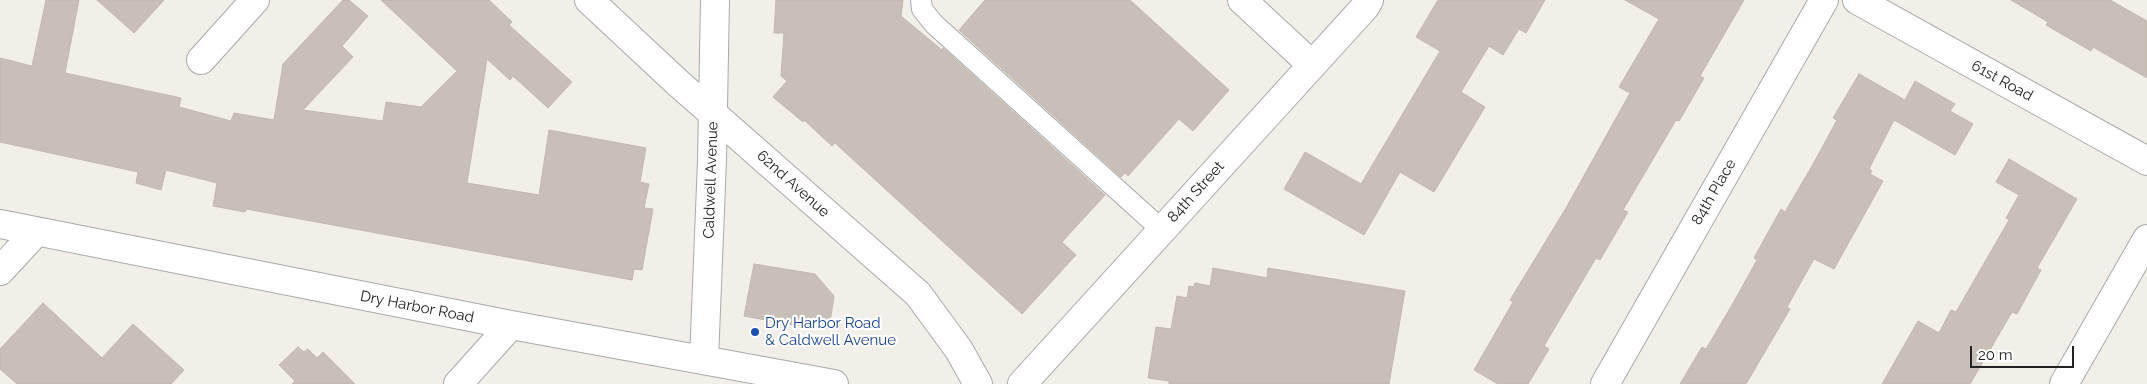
<!DOCTYPE html>
<html>
<head>
<meta charset="utf-8">
<style>
	body { margin:0 }
	#map { position:relative; width:2147px; height:384px; overflow:hidden; background:#f2efe9; font-family:Raleway,sans-serif }
	canvas { display:block }
	.scale { position:absolute; left:1970px; top:346px; width:104px; height:22px; box-sizing:border-box; border:2px solid #222; border-top:0; padding-left:6px; font-size:15px; line-height:18px; white-space:nowrap; color:#222; -webkit-text-stroke:4px #fff; paint-order:stroke }
</style>
</head>
<body>
<div id="map">
<canvas width="2147" height="384"></canvas>
<div class="scale">20 m</div>
</div>
<script>
const context = document.querySelector('canvas').getContext('2d');
context.lineJoin = 'round';
function paint(path, color) { context.fillStyle = color; context.fill(path, 'evenodd'); }
const shape = rows => new Path2D(rows.map(r => 'M' + r).join(''));
function strokePath(path, color, width, dash) { context.strokeStyle = color; context.lineWidth = width; context.lineCap = dash ? 'butt' : 'round'; context.setLineDash(dash || []); context.stroke(path); }
function drawText(font, color, halo, rows, align = 'center') {
  context.font = font + ' Raleway,sans-serif'; context.lineWidth = 4.5; context.setLineDash([]); context.textBaseline = 'middle'; context.strokeStyle = halo; context.fillStyle = color; for (const [text, x, y, turn = 0] of rows) {
    context.save(); context.translate(x, y); context.rotate((+turn || 0) * Math.PI / 180); context.textAlign = isNaN(turn) ? turn : align; if (halo) context.strokeText(text, 0, 0); context.fillText(text, 0, 0); context.restore();
  }
}
const building = shape([
	[46,0,79,0,65,73,181,98,179,107,231,121,234,113,274,120,283,64,343,0,349,0,368,16,342,46,353,57,303,110,383,121,386,102,421,107,457,71,381,0,489,0,512,22,509,25,572,82,548,108,513,76,510,80,487,59,467,183,539,195,549,130,646,148,640,182,649,184,644,208,653,209,642,270,634,269,632,280,246,209,245,212,213,206,217,183,166,170,161,190,136,183,138,172,0,142,0,58,32,66,46,0],
	[97,0,164,0,134,33,97,0],
	[776,0,903,0,901,16,942,50,943,48,1105,195,1062,242,1076,255,1022,314,835,143,832,146,804,120,803,122,773,97,787,81,781,76,784,33,774,33,776,0],
	[985,0,1130,0,1229,90,1193,131,1179,119,1128,176,1125,173,1121,177,959,30,985,0],
	[1438,0,1545,0,1526,33,1519,29,1503,55,1489,46,1461,92,1485,107,1434,192,1400,172,1364,235,1284,189,1305,152,1361,184,1440,51,1416,37,1438,0],
	[1625,0,1744,0,1700,76,1704,78,1679,121,1676,120,1623,210,1628,212,1600,260,1596,258,1544,346,1549,349,1528,384,1498,384,1474,370,1513,302,1510,300,1566,208,1630,93,1619,87,1659,19,1625,0],
	[2011,0,2110,0,2147,21,2147,78,2093,47,2091,51,2046,25,2048,22,2011,0],
	[1859,74,1905,100,1915,81,1955,104,1950,111,1973,124,1955,155,1894,120,1869,169,1872,171,1870,174,1883,181,1834,269,1814,259,1787,307,1790,309,1746,384,1680,384,1702,347,1706,349,1732,305,1757,260,1754,258,1781,209,1785,212,1812,166,1837,120,1833,118,1859,74],
	[2009,159,2077,199,2037,268,2041,270,2017,314,2012,312,1970,384,1882,384,1918,321,1939,333,1951,310,1956,312,2009,220,2006,218,2019,195,1996,182,2009,159],
	[754,264,815,274,834,296,829,329,811,325,810,328,744,316,754,264],
	[1213,268,1267,278,1268,268,1405,291,1389,384,1169,384,1169,381,1148,378,1156,327,1171,329,1177,296,1187,298,1189,286,1194,287,1195,283,1210,286,1213,268],
	[43,303,102,358,133,324,184,370,171,384,17,384,0,369,0,349,43,303],
	[298,347,304,352,308,349,317,358,323,352,355,384,292,384,295,381,279,365,298,347]
]);
paint(building, '#c7bfb8');
strokePath(building, '#c4b6ab', 1);
const lane = shape([
	[921,0,922,9,934,24,1162,230]
]);
const street = shape([
	[589,0,678,83,918,294,959,350,978,384],
	[1242,0,1312,65],
	[1857,0,2147,161],
	[201,60,255,0],
	[0,224,511,325,834,384],
	[0,271,36,232],
	[704,360,712,160,715,0],
	[458,384,511,325],
	[1022,384,1365,7,1369,0],
	[1605,384,1824,0],
	[2064,384,2147,239]
]);
strokePath(lane, '#a9a9a9', 22);
strokePath(street, '#a9a9a9', 30);
strokePath(lane, '#fff', 20);
strokePath(street, '#fff', 28);
for (const [x, y, r, color] of [
	[755,332,5,"#1a4fb4"]
]) { const dot = new Path2D(); dot.arc(x, y, r, 0, 2 * Math.PI); context.fillStyle = color; context.fill(dot); strokePath(dot, '#fff', 2); }
drawText('15px', '#222', '#fff', [
	["61st Road",2002,81,29],
	["Caldwell Avenue",711,180,-88],
	["62nd Avenue",793,184,42],
	["84th Street",1196,192,-48],
	["84th Place",1714,192,-60],
	["Dry Harbor Road",417,307,11]
]);
drawText('15px', '#164399', '#fff', [
	["Dry Harbor Road",765,323],
	["& Caldwell Avenue",765,340]
], 'left');
</script>
</body>
</html>
